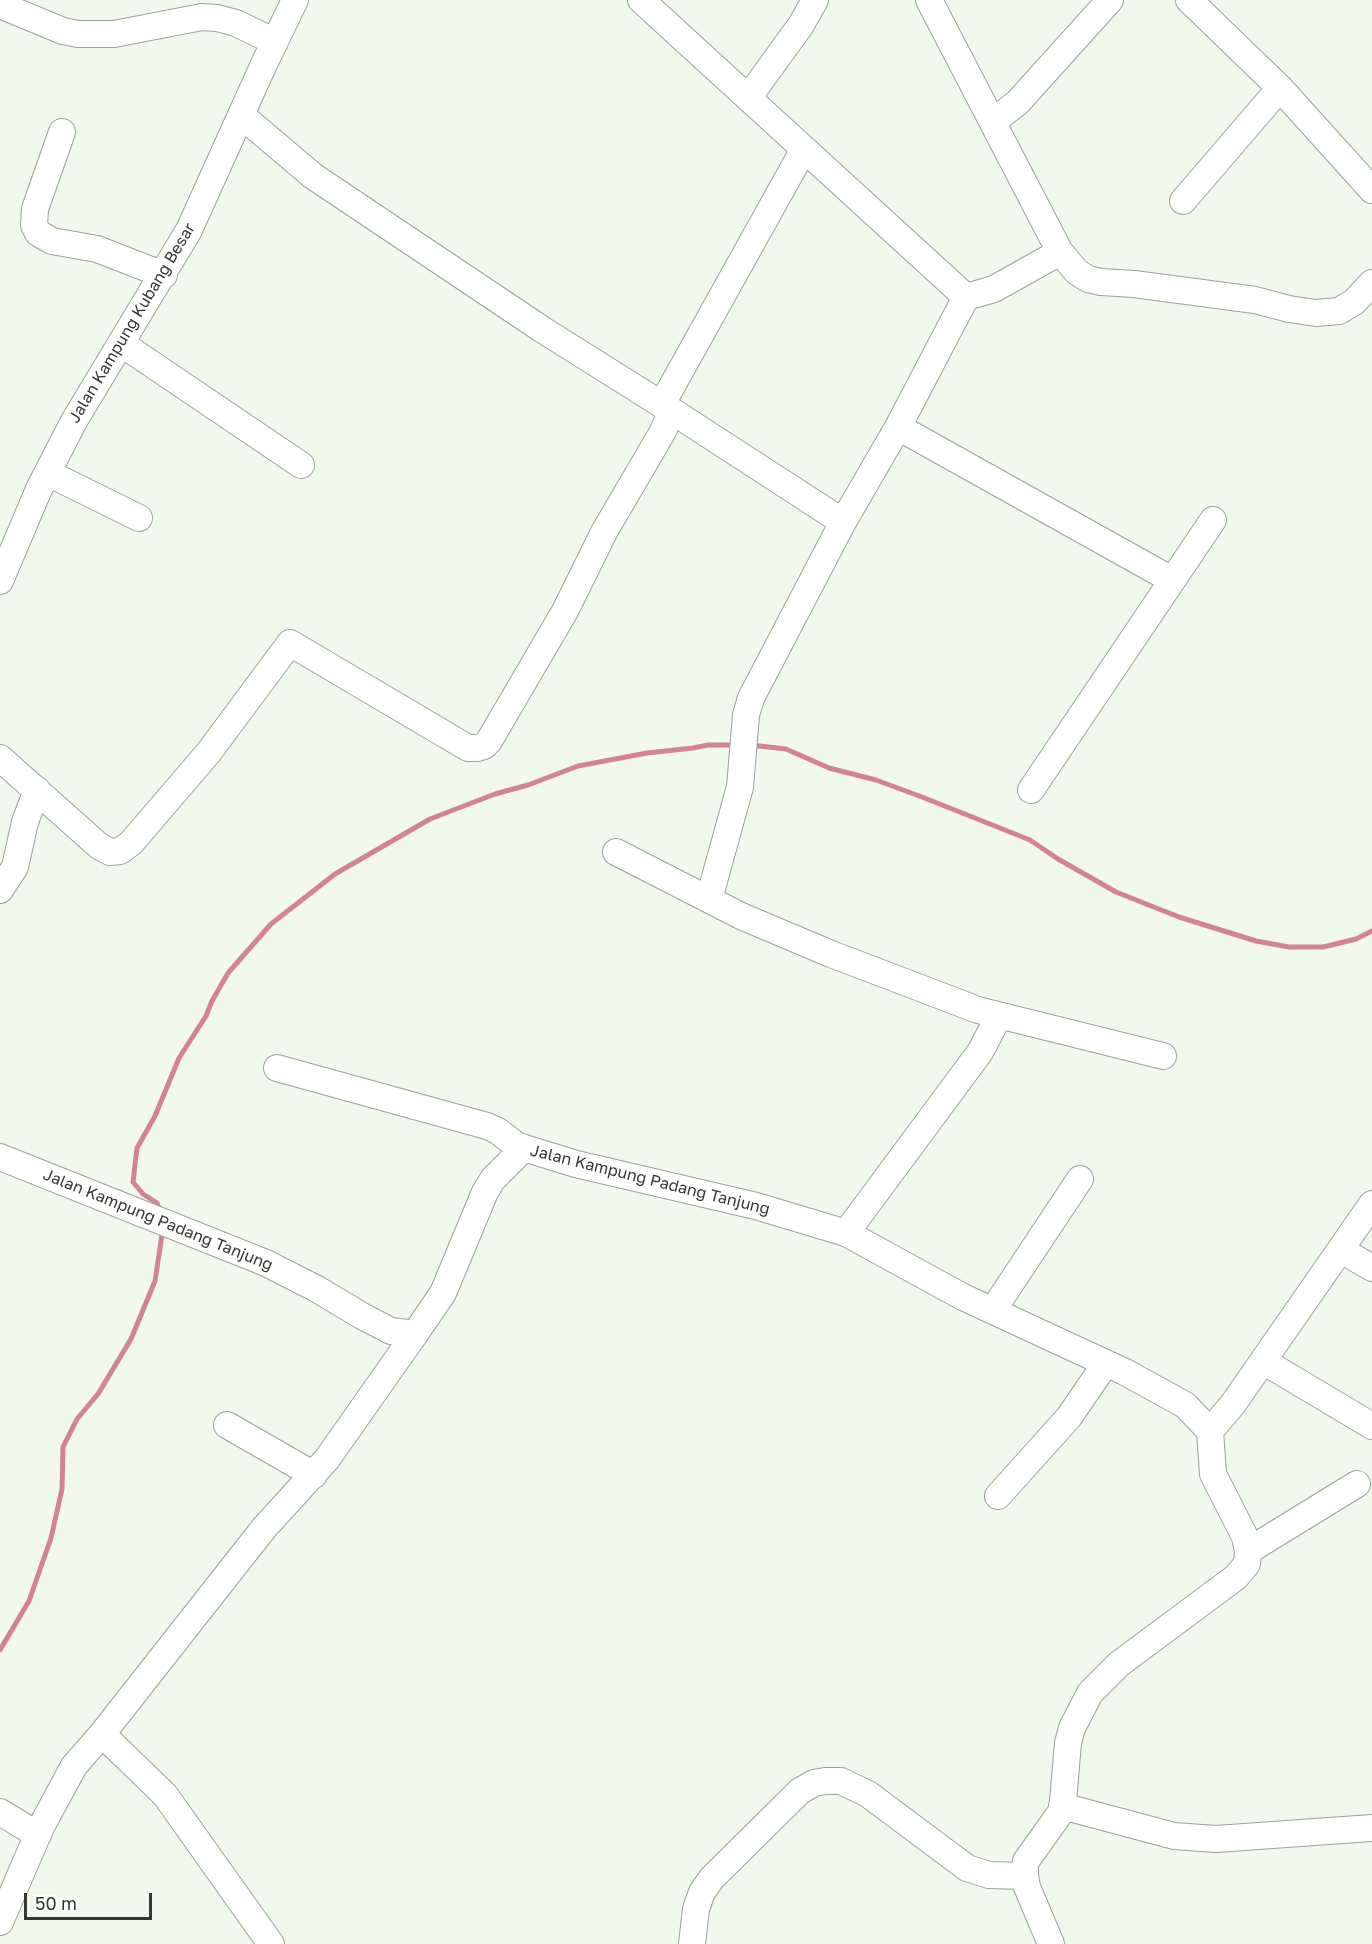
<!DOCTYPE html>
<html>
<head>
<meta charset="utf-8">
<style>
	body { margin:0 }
	#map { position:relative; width:1372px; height:1944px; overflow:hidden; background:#f1f9ed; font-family:"Golos Text",sans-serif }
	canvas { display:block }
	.scale { position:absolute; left:24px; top:1893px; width:128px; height:27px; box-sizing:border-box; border:3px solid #343733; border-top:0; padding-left:8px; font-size:18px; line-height:21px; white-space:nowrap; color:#343733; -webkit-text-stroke:4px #fff; paint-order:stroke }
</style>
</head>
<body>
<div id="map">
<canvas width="1372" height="1944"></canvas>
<div class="scale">50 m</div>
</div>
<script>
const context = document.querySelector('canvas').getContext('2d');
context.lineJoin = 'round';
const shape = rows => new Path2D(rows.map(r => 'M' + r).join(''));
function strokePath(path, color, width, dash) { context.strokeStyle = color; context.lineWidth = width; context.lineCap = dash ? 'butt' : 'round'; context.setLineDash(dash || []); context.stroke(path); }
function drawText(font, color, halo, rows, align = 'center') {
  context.font = font + ' "Golos Text",sans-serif'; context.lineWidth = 6; context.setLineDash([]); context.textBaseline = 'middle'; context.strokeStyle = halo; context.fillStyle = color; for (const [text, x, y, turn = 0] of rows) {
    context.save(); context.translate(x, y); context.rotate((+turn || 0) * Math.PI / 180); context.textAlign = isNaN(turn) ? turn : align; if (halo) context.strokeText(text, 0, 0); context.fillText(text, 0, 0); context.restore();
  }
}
strokePath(shape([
	[751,745,786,749,829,768,876,780,922,797,1030,840,1058,859,1116,892,1179,917,1256,941,1289,947,1323,947,1356,939,1372,931],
	[161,1213,157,1203,143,1194,133,1182,137,1148,155,1116,179,1058,206,1016,212,1001,228,973,271,924,335,874,430,819,495,794,528,785,578,766,647,753,693,748,708,745,736,745],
	[0,1650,29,1601,51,1538,62,1489,63,1447,77,1419,98,1394,131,1339,155,1281,163,1228]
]), '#d58392', 5);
const minor = shape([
	[641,0,966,297,994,289,1060,252],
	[929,0,1060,252,1077,272,1088,279,1101,282,1134,284,1255,300,1289,309,1316,313,1339,311,1354,302,1372,283],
	[1189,0,1280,88,1372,190],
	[0,5,63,31,78,34,114,34,202,17,217,18,236,23,275,42],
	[748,98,801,25,815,0],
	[241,115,313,176,543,330,672,411,843,522,898,427,966,297],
	[993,122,1018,102,1110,0],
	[62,132,35,209,34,225,38,233,52,241,97,249,164,275],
	[1183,201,1280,88],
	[122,344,301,465],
	[662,404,804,149],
	[898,427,1172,580],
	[48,473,139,518],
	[0,581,39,489,74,421,189,230,264,64,295,0],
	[0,758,99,846,110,852,120,851,131,843,209,752,290,643,468,748,477,748,484,746,489,741,565,611,604,532,662,433,672,411],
	[1031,790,1213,520],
	[616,852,741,916,831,954,978,1010,1163,1056],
	[0,890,15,867,25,822,37,790],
	[709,899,740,787,746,715,751,698,843,522],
	[277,1068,487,1126,498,1131,516,1145,524,1148],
	[0,1157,266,1263,317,1289,362,1316,391,1331,415,1334,443,1293,485,1192,493,1179,524,1148,576,1164,756,1206,846,1233,963,1297,1125,1372,1185,1405,1210,1431],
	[846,1233,980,1052,999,1016],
	[1341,1250,1372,1268],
	[993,1310,1080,1179],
	[1263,1361,1372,1426],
	[227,1425,314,1475],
	[998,1496,1069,1417,1106,1363],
	[1248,1551,1357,1484],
	[102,1734,165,1795,271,1944],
	[1062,1806,1174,1836,1216,1839,1372,1828],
	[0,1812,38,1835],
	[0,1922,41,1827,74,1766,102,1734,264,1528,327,1459,415,1334],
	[692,1944,696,1909,702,1892,712,1878,800,1791,814,1783,825,1781,841,1781,868,1794,967,1868,989,1875,1025,1876],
	[1051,1944,1027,1887,1025,1876,1025,1867,1026,1861,1061,1812,1063,1801,1068,1743,1072,1728,1090,1693,1119,1664,1236,1577,1247,1564,1248,1551,1245,1537,1213,1474,1210,1431,1233,1404,1372,1204]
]);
strokePath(minor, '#9ba298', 28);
strokePath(minor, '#fff', 26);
drawText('16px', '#343733', '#fff', [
	["Jalan Kampung Kubang Besar",132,323,-59],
	["Jalan Kampung Padang Tanjung",650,1180,14],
	["Jalan Kampung Padang Tanjung",158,1220,22]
]);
</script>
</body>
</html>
